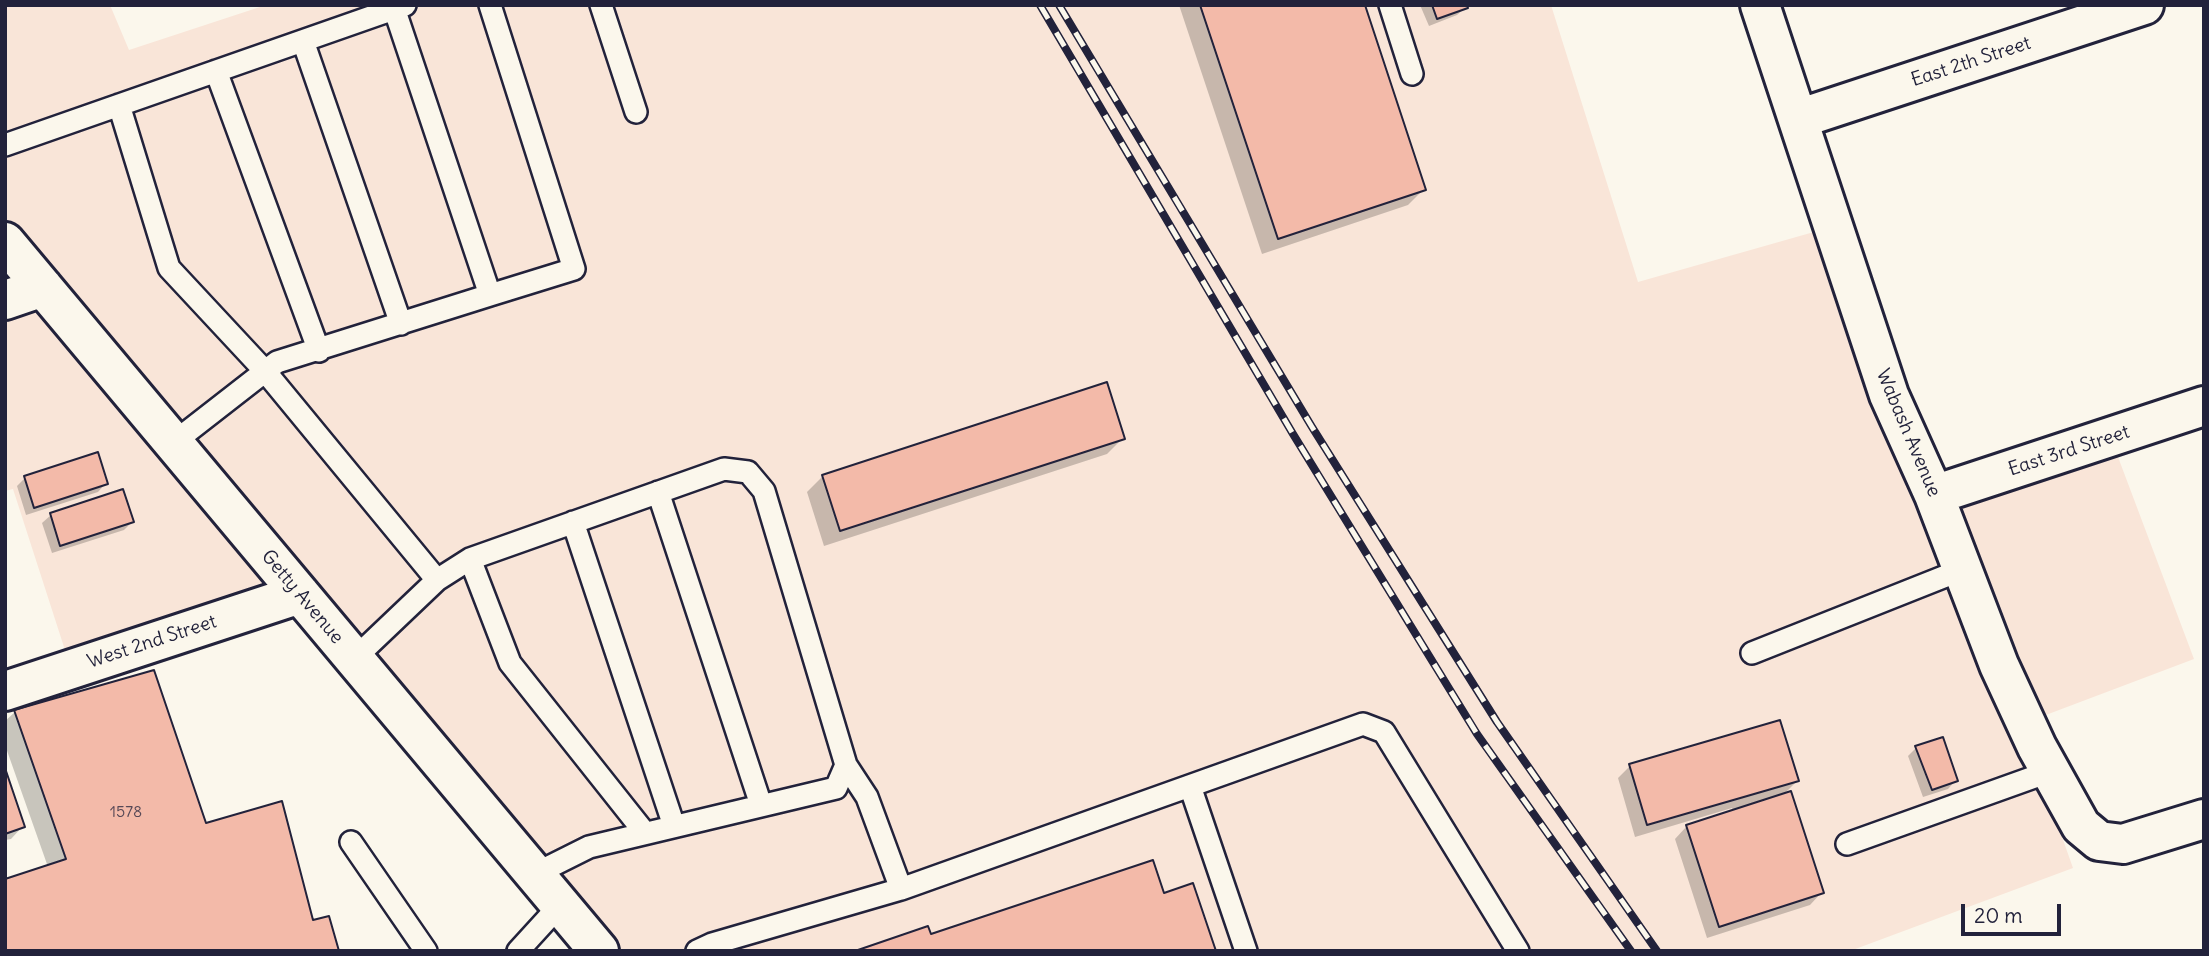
<!DOCTYPE html>
<html>
<head>
<meta charset="utf-8">
<style>
	body { margin:0 }
	#map { position:relative; width:2209px; height:956px; overflow:hidden; background:#fbf7ec; font-family:Delius,sans-serif }
	canvas { display:block }
	.frame { position:absolute; inset:0; border:7px solid #22223b; pointer-events:none }
	.scale { position:absolute; left:1961px; top:904px; width:100px; height:32px; box-sizing:border-box; border:4px solid #22223b; border-top:0; padding-left:9px; font-size:21px; line-height:24px; white-space:nowrap; color:#22223b; -webkit-text-stroke:5px #fbf7ec; paint-order:stroke }
</style>
</head>
<body>
<div id="map">
<canvas width="2209" height="956"></canvas>
<div class="frame"></div>
<div class="scale">20 m</div>
</div>
<script>
const context = document.querySelector('canvas').getContext('2d');
context.lineJoin = 'round';
function paint(path, color) { context.fillStyle = color; context.fill(path, 'evenodd'); }
const shape = rows => new Path2D(rows.map(r => 'M' + r).join(''));
function strokePath(path, color, width, dash) { context.strokeStyle = color; context.lineWidth = width; context.lineCap = dash ? 'butt' : 'round'; context.setLineDash(dash || []); context.stroke(path); }
function drawText(font, color, halo, rows, align = 'center') {
  context.font = font + ' Delius,sans-serif'; context.lineWidth = 5; context.setLineDash([]); context.textBaseline = 'middle'; context.strokeStyle = halo; context.fillStyle = color; for (const [text, x, y, turn = 0] of rows) {
    context.save(); context.translate(x, y); context.rotate((+turn || 0) * Math.PI / 180); context.textAlign = isNaN(turn) ? turn : align; if (halo) context.strokeText(text, 0, 0); context.fillText(text, 0, 0); context.restore();
  }
}
paint(shape([
	[5,5,110,5,129,50,266,5,1551,5,1638,282,1842,224,1946,500,2112,441,2194,659,2022,724,2073,868,1850,951,588,951,287,603,74,678,13,489,5,491]
]), '#f9e5d8');
paint(shape([
	[1179,5,1363,5,1424,189,1408,205,1262,254],
	[1420,5,1465,5,1466,7,1457,15,1429,26],
	[1123,438,1107,454,824,546,807,492,823,476],
	[25,478,106,483,98,492,26,515,17,486],
	[51,515,132,522,124,530,52,553,42,523],
	[15,712,205,825,312,922,48,867,5,745,5,721],
	[1916,748,1956,780,1948,789,1923,797,1908,756],
	[1630,766,1797,781,1782,796,1822,892,1810,905,1707,938,1675,839,1687,826,1733,811,1732,808,1635,837,1618,778],
	[5,773,23,826,11,839,5,840]
]), '#0003');
const building = shape([
	[1200,5,1365,5,1426,190,1278,239,1200,5],
	[1432,5,1467,5,1468,8,1437,19,1432,5],
	[1107,382,1125,439,840,531,822,475,1107,382],
	[98,452,108,484,34,508,24,476,98,452],
	[123,489,134,522,60,546,50,513,123,489],
	[154,670,206,823,282,801,313,920,329,916,339,951,5,951,5,879,66,859,14,710,154,670],
	[1780,720,1799,781,1647,825,1629,764,1780,720],
	[1943,737,1958,781,1932,790,1915,746,1943,737],
	[5,768,25,827,5,834,5,768],
	[1791,791,1824,893,1719,927,1686,825,1791,791],
	[1153,860,1164,893,1193,883,1216,951,855,951,928,926,931,934,1153,860]
]);
paint(building, '#f3baa9');
strokePath(building, '#22223b', 2);
const lane = shape([
	[490,5,574,269,490,295],
	[601,5,636,112],
	[1390,5,1412,74],
	[303,41,401,324],
	[216,71,319,351],
	[119,105,169,268,264,370,437,580],
	[5,145,405,5],
	[173,443,277,362,490,295,393,5],
	[658,492,761,805],
	[573,522,674,826],
	[470,559,510,663,645,833],
	[1752,653,1961,570],
	[354,659,437,580,470,559,724,469,748,472,764,491,846,765,836,788,589,847,535,874],
	[846,765,867,797,901,889,1363,724,1384,732,1518,951],
	[1190,786,1246,951],
	[351,842,426,951],
	[1847,844,2051,771],
	[518,951,560,905],
	[697,951,712,944,901,889]
]);
const street = shape([
	[1760,5,1889,395,1934,495,1999,665,2037,747,2081,826,2099,841,2123,844,2204,819],
	[1798,119,2144,5],
	[5,242,599,951],
	[5,300,43,287],
	[1934,495,2204,406],
	[5,691,300,594]
]);
strokePath(lane, '#22223b', 26);
strokePath(street, '#22223b', 44);
strokePath(lane, '#fbf7ec', 21);
strokePath(street, '#fbf7ec', 38);
const rail = shape([
	[1040,5,1293,434,1477,734,1631,951],
	[1059,5,1312,427,1497,722,1657,951]
]);
strokePath(rail, '#22223b', 8);
strokePath(rail, '#fbf7ec', 5, [16]);
drawText('16px', '#564856', null, [
	["1578",126,812]
]);
drawText('19px', '#22223b', '#fbf7ec', [
	["East 2th Street",1971,62,-18],
	["Wabash Avenue",1908,433,67],
	["East 3rd Street",2069,451,-18],
	["Getty Avenue",302,597,50],
	["West 2nd Street",152,642,-18]
]);
</script>
</body>
</html>
